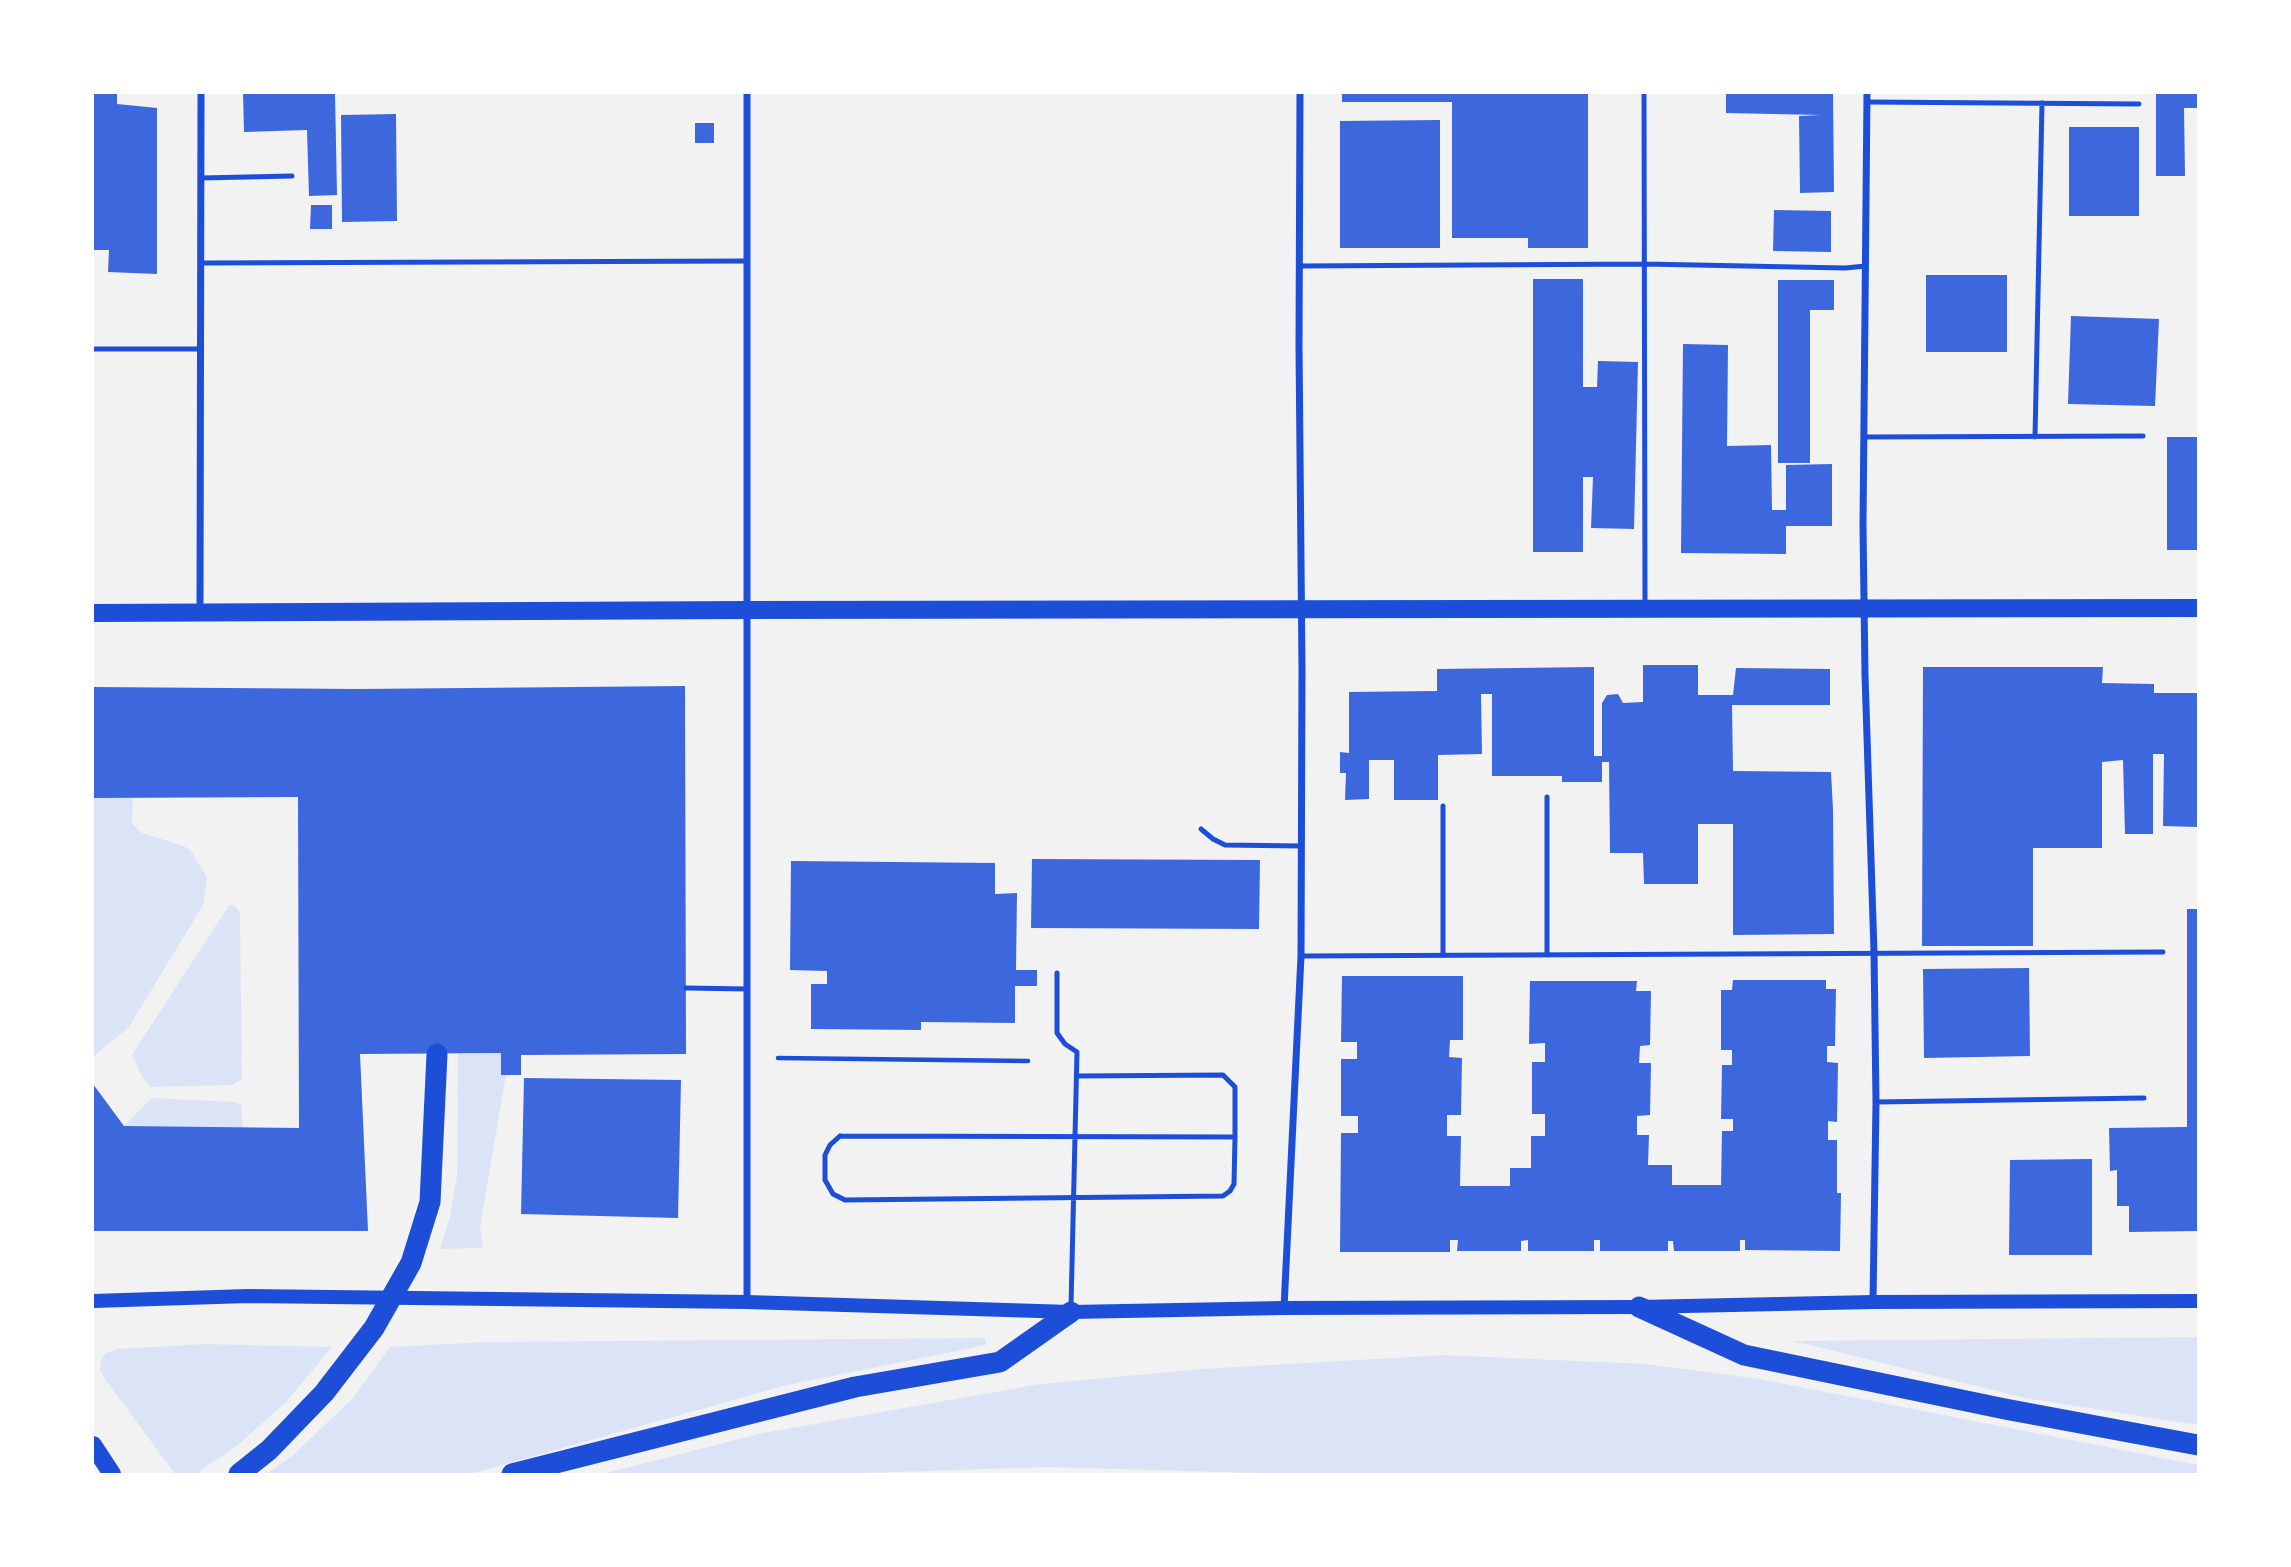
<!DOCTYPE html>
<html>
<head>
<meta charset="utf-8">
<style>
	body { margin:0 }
	#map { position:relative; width:2291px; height:1567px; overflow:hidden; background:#f2f2f2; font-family:Poppins,sans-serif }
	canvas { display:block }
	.frame { position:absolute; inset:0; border:94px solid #fff; pointer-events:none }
</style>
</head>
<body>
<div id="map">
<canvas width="2291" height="1567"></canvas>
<div class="frame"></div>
</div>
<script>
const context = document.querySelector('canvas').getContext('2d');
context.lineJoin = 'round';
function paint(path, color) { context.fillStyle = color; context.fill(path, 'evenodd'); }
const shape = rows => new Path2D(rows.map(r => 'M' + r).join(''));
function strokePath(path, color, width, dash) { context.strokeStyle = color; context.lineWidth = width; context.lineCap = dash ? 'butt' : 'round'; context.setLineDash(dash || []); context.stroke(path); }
paint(shape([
	[93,798,133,798,132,824,142,833,184,846,191,851,207,877,203,905,129,1027,93,1057],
	[229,905,235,906,240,913,242,1079,232,1085,151,1087,142,1077,132,1055],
	[501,1053,501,1074,506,1075,480,1227,483,1248,440,1249,450,1217,457,1176,458,1054],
	[152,1098,235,1102,241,1105,243,1128,124,1126],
	[2198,1337,2198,1425,2025,1398,1793,1341],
	[985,1338,986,1345,783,1386,470,1474,266,1474,291,1457,353,1398,390,1347,486,1342],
	[204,1344,332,1347,285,1403,239,1444,196,1474,175,1474,105,1379,100,1370,101,1360,106,1353,118,1349],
	[1444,1355,1646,1364,1760,1379,2198,1465,2198,1474,1290,1474,1048,1467,835,1474,602,1474,763,1433,1040,1384,1202,1369]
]), '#dbe4f7');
paint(shape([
	[93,93,117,93,117,104,157,108,157,274,108,272,109,250,93,250],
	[243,93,335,93,337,195,309,196,307,130,244,132],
	[1342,93,1588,93,1588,248,1528,248,1528,238,1452,238,1452,102,1342,102],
	[1726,93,1833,93,1834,192,1800,193,1799,116,1821,115,1726,113],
	[2156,93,2198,93,2198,108,2184,108,2185,176,2156,176],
	[396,114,397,221,342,222,341,115],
	[1440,120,1440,248,1340,248,1340,121],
	[695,123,714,123,714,143,695,143],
	[2069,127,2139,127,2139,216,2069,216],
	[311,205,332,205,332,229,310,229],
	[1774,210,1831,211,1831,252,1773,251],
	[1926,275,2007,275,2007,352,1926,352],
	[1533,279,1583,279,1583,387,1597,387,1598,361,1638,362,1634,529,1591,528,1593,477,1583,477,1583,552,1533,552],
	[1778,280,1834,280,1834,310,1810,310,1810,463,1778,463],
	[2071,316,2159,319,2155,406,2068,404],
	[1683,344,1728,345,1727,446,1771,445,1772,510,1786,510,1786,465,1832,464,1832,526,1786,526,1786,554,1681,553],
	[2167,437,2198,437,2198,550,2167,550],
	[1643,665,1698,665,1698,695,1733,695,1736,668,1830,669,1830,705,1732,705,1733,771,1831,772,1833,810,1834,934,1733,935,1733,824,1698,824,1698,884,1644,884,1643,853,1610,853,1609,762,1602,762,1602,782,1562,782,1562,776,1492,776,1492,694,1481,694,1482,754,1438,755,1438,800,1394,800,1394,760,1369,760,1369,799,1345,800,1346,773,1340,773,1340,752,1349,753,1349,692,1437,691,1437,669,1594,667,1594,756,1602,756,1602,703,1607,695,1618,694,1623,703,1643,702],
	[1923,667,2103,667,2102,683,2154,684,2154,693,2198,693,2198,827,2163,826,2164,754,2153,754,2153,834,2125,834,2123,760,2102,762,2102,848,2033,848,2033,946,1922,946],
	[685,686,686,1054,521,1055,521,1075,501,1075,501,1053,360,1054,368,1231,93,1231,93,1084,124,1126,299,1128,298,797,93,798,93,687,359,689],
	[1032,859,1260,860,1259,929,1031,928],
	[791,861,995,863,995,894,1017,893,1016,970,1037,970,1037,986,1015,986,1015,1023,921,1022,921,1030,811,1029,811,984,827,984,827,971,790,970],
	[2187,909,2198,909,2198,1231,2129,1232,2129,1206,2117,1206,2117,1170,2110,1171,2109,1128,2187,1127],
	[2029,968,2030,1056,1924,1058,1923,969],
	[1342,976,1463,976,1463,1040,1450,1040,1449,1057,1462,1058,1461,1115,1447,1115,1447,1136,1461,1136,1460,1186,1510,1186,1510,1168,1531,1168,1531,1136,1545,1136,1545,1114,1532,1114,1532,1062,1545,1062,1545,1043,1529,1044,1530,981,1637,981,1636,991,1651,991,1650,1045,1640,1046,1639,1063,1651,1063,1650,1115,1637,1116,1637,1135,1649,1135,1648,1165,1672,1165,1672,1185,1721,1185,1722,1131,1733,1131,1733,1119,1721,1119,1722,1065,1732,1065,1732,1050,1721,1050,1721,990,1732,990,1733,980,1826,980,1826,989,1836,989,1835,1046,1827,1046,1827,1062,1838,1063,1837,1122,1828,1121,1828,1140,1837,1140,1837,1193,1841,1193,1840,1251,1745,1250,1745,1240,1740,1240,1740,1251,1674,1251,1673,1241,1668,1241,1668,1251,1600,1251,1600,1240,1594,1240,1594,1251,1528,1251,1528,1240,1521,1241,1521,1251,1457,1251,1458,1240,1450,1240,1450,1252,1340,1252,1341,1133,1358,1133,1358,1116,1341,1116,1341,1059,1357,1059,1357,1042,1341,1042],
	[524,1078,681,1080,678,1218,521,1214],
	[2092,1159,2092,1255,2009,1255,2010,1160]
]), '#3d67dc');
strokePath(shape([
	[778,1058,1028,1061]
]), '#1d4ed8', 4.5);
strokePath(shape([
	[1644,93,1645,605],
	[1867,102,2139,104],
	[201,178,292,176],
	[201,263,747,261],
	[1299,266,1645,264,1845,268,1866,266],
	[93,349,201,349],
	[1865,437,2143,436],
	[2035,437,2042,103],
	[1547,797,1547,955],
	[1443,806,1443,955],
	[1201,829,1213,839,1225,845,1301,846],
	[1301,956,2163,952],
	[1057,973,1057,1033,1065,1044,1077,1052,1071,1306],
	[686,988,747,989],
	[1077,1076,1223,1075,1235,1087,1235,1137],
	[1876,1102,2144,1098],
	[840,1136,1235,1137,1234,1184,1230,1191,1223,1196,845,1200,833,1194,825,1180,825,1155,830,1145,840,1136]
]), '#1d4ed8', 5);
strokePath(shape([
	[1867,93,1863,526,1865,675,1874,952,1876,1102,1873,1302],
	[200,612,201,93],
	[747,1302,747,93],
	[1284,1308,1301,956,1302,669,1299,346,1300,93]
]), '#1d4ed8', 7);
strokePath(shape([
	[93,1301,248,1296,747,1302,1071,1312,1284,1308,1639,1307,1873,1302,2198,1301]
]), '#1d4ed8', 14);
strokePath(shape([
	[93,613,747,610,2198,608],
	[93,1445,112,1474]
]), '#1d4ed8', 18);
strokePath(shape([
	[1639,1307,1744,1355,2005,1409,2198,1445],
	[239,1474,269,1450,324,1393,374,1328,411,1263,430,1202,437,1054],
	[512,1474,855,1387,1000,1362,1071,1312]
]), '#1d4ed8', 21);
</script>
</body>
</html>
